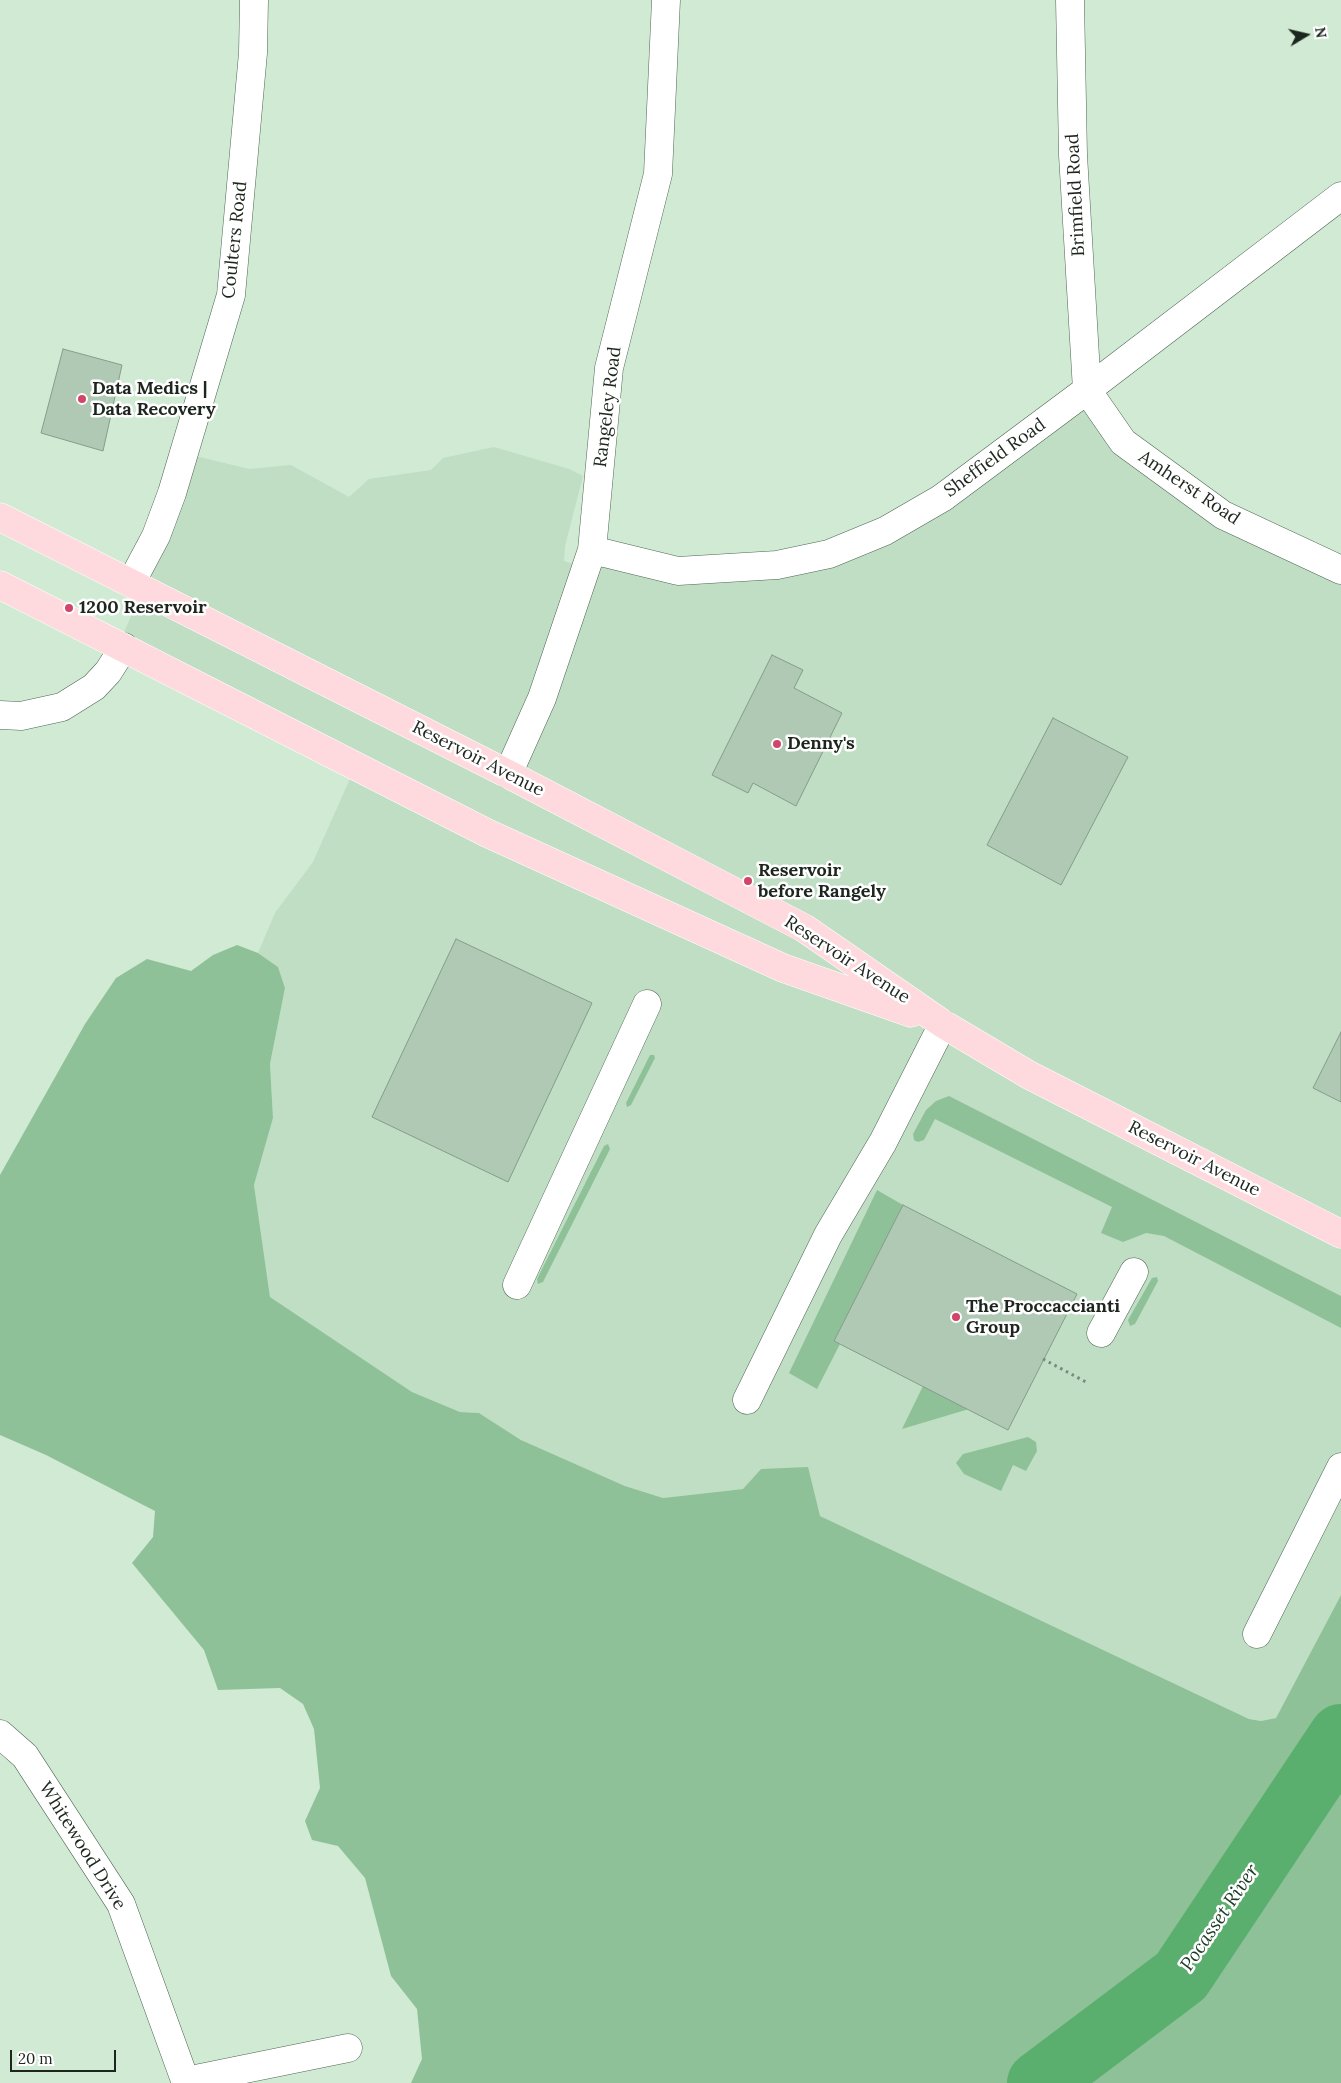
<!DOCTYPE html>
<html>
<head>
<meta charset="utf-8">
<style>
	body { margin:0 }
	#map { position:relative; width:1341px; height:2083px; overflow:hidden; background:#d0ead4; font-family:Lora,serif }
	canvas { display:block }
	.north { position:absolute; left:1281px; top:10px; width:50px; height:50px; -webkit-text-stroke:4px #fff; paint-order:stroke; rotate:81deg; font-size:14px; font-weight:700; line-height:20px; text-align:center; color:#1d261e }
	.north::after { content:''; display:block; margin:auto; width:18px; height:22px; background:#1d261e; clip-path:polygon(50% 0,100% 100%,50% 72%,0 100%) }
	.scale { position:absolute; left:10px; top:2050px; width:106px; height:22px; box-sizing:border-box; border:2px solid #1d261e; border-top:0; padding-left:6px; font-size:15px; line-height:18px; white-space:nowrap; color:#1d261e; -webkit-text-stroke:4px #fff; paint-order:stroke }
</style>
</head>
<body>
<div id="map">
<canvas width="1341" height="2083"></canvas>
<div class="north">N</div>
<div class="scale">20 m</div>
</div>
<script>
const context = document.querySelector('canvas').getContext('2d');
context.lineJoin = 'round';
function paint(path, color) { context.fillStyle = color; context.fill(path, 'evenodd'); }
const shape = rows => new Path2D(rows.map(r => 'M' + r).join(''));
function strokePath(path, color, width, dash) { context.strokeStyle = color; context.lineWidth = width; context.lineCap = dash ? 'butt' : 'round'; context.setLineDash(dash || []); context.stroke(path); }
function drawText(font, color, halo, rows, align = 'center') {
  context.font = font + ' Lora,serif'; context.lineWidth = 5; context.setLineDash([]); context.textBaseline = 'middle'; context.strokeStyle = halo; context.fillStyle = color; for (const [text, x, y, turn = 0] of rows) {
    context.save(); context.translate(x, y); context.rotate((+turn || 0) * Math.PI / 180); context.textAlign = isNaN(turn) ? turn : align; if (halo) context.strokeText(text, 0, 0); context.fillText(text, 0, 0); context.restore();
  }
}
paint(shape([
	[1081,399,1124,441,1341,570,1341,1595,1276,1718,1261,1721,1249,1719,820,1516,761,1469,743,1489,663,1498,625,1486,521,1440,479,1413,460,1412,412,1392,270,1297,254,1185,273,1118,270,1064,285,988,278,967,258,953,275,913,313,862,357,763,122,637,138,600,171,450,249,469,291,465,349,497,369,479,431,470,443,458,494,447,569,469,583,476,565,546,564,561,577,565,836,555]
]), '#bfdec4');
paint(shape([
	[237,945,258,953,278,967,285,988,270,1064,273,1118,254,1185,270,1297,412,1392,460,1412,479,1413,521,1440,625,1486,663,1498,743,1489,761,1469,808,1467,820,1516,1249,1719,1261,1721,1276,1718,1341,1595,1341,2083,411,2083,422,2059,417,2009,391,1976,365,1878,338,1846,312,1840,305,1821,320,1788,314,1729,303,1704,280,1688,218,1690,204,1650,132,1563,153,1537,155,1511,46,1455,0,1435,0,1175,85,1024,116,978,147,959,191,971,213,955],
	[650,1055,654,1055,655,1058,631,1105,627,1107,626,1103],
	[949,1096,1341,1296,1341,1328,1164,1236,1146,1233,1123,1242,1101,1233,1112,1207,935,1119,924,1140,918,1142,914,1140,913,1134,926,1110,936,1101],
	[608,1144,610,1149,543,1282,538,1284,537,1279,604,1146],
	[877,1190,903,1205,834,1341,840,1344,817,1389,789,1373],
	[1157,1277,1158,1281,1135,1324,1130,1326,1128,1320,1152,1278],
	[923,1386,969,1409,902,1429],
	[1028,1437,1036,1442,1037,1451,1026,1471,1013,1465,1001,1491,964,1474,956,1463,963,1454]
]), '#8fc198');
strokePath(shape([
	[1039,2083,1181,1976,1341,1736]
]), '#5aaf6f', 64);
const building = shape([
	[63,349,122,365,103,451,41,433,63,349],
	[772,655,803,670,794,688,842,713,796,806,753,783,748,793,712,775,772,655],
	[1053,718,1128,757,1061,885,987,845,1053,718],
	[456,939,592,1003,508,1182,372,1117,456,939],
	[1341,1032,1341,1102,1313,1088,1341,1032],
	[903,1205,1077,1294,1008,1430,834,1341,903,1205]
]);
paint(building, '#b0c9b4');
strokePath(building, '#859d89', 1);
const minor = shape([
	[1070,0,1073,155,1087,390,1123,442,1223,515,1341,570],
	[592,550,678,571,777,565,829,554,885,531,942,498,1087,390,1341,196],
	[131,583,156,536,172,493,231,295,253,53,254,0],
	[0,715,21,716,62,707,94,687,108,672,124,647],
	[508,774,542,698,592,550,609,368,658,174,666,0],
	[517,1285,647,1004],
	[1101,1333,1134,1272],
	[747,1400,828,1235,883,1142,943,1024],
	[1257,1634,1341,1467],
	[0,1734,25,1756,121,1904,186,2083],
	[186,2081,348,2048]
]);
const major = shape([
	[0,517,508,774,804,928,943,1024,1029,1075,1341,1234],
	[0,585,487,833,783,968,911,1013]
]);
strokePath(minor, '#4f6653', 29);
strokePath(major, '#fff', 29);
strokePath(shape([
	[1043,1359,1086,1382]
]), '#788a7b', 3, [2.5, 4]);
strokePath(minor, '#fff', 28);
strokePath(major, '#fedadf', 28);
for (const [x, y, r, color] of [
	[82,399,5,"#d24469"],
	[69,608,5,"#d24469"],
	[777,744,5,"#d24469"],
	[748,881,5,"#d24469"],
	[956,1317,5,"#d24469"]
]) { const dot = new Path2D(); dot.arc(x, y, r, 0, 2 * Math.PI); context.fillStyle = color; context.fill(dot); strokePath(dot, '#fff', 2); }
drawText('18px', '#1d261e', '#fff', [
	["Brimfield Road",1076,195,-93],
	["Coulters Road",235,240,-84],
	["Rangeley Road",608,407,-83],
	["Sheffield Road",995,458,-36],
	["Amherst Road",1189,488,34],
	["Reservoir Avenue",478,759,27],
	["Reservoir Avenue",847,960,33],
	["Reservoir Avenue",1194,1159,27],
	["Whitewood Drive",82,1846,58]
]);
drawText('bold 18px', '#1d261e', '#fff', [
	["Data Medics |",92,389],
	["Data Recovery",92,410],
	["1200 Reservoir",79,608],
	["Denny's",787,744],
	["Reservoir",758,871],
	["before Rangely",758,892],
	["The Proccaccianti",966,1307],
	["Group",966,1328]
], 'left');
drawText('italic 19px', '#183c21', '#fff', [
	["Pocasset River",1220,1918,-56]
]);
</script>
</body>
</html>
